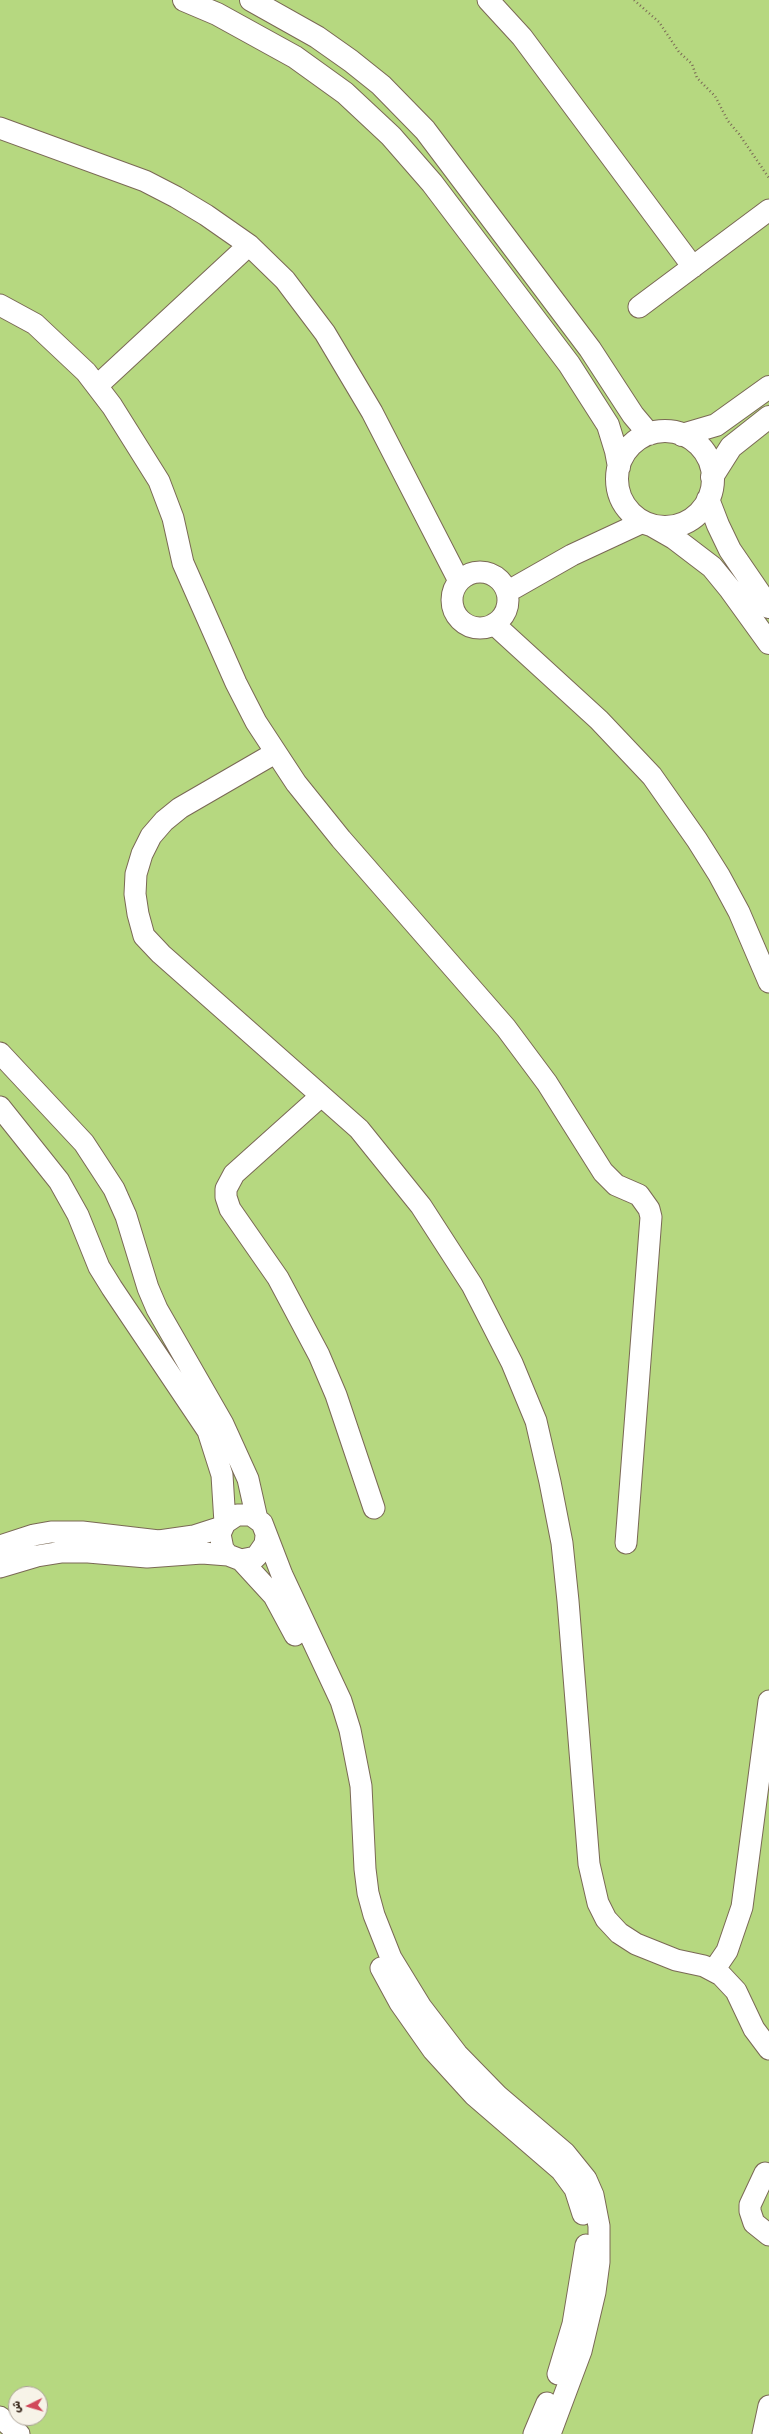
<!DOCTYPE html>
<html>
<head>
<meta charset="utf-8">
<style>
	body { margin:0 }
	#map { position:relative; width:769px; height:2434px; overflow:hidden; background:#efdebc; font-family:"Balsamiq Sans","Playpen Sans Arabic",sans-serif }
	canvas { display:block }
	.north { position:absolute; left:8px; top:2386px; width:40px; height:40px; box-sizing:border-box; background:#f7f3e8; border:1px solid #aca397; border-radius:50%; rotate:265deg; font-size:11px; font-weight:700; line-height:16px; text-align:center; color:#3b2a1e }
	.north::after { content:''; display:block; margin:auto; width:14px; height:18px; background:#d1495b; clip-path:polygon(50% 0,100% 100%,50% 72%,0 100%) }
</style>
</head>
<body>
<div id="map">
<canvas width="769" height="2434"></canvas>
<div class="north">ش</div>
</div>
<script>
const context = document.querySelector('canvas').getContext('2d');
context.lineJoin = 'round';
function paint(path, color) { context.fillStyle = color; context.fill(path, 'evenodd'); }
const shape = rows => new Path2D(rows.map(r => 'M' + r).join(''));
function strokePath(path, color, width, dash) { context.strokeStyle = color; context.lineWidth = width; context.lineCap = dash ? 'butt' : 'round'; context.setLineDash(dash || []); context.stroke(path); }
paint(shape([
	[0,0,769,0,769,2434,0,2434],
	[16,2394,40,2394,40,2418,16,2418]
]), '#b6d880');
const street = shape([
	[488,0,522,37,693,267],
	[0,128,145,181,176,197,206,215,249,245,285,280,325,333,372,412,459,581],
	[0,305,35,324,86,372,112,406,159,481,173,518,183,563,236,683,256,722,296,783,341,839,506,1028,547,1083,603,1172,616,1185,639,1195,649,1209,651,1217,626,1543],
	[639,307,769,210],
	[98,385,249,245],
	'452 600a28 28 0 1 1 56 0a28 28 0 1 1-56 0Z',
	[507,592,572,555,643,522],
	[494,624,599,720,652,776,697,840,719,875,739,912,769,982],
	[275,753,180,808,164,821,151,836,142,854,136,874,135,894,138,914,144,936,161,954,359,1129,421,1206,472,1285,512,1363,536,1421,550,1482,562,1543,568,1601,589,1864,598,1903,606,1919,619,1933,636,1944,676,1960,704,1966,721,1975,736,1991,754,2029,769,2049],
	[0,1053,84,1143,114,1189,126,1216,148,1288,157,1309,223,1424,248,1479,257,1519],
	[321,1096,234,1174,226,1189,226,1197,230,1209,278,1278,319,1355,336,1395,374,1508],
	[0,1107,59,1181,78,1215,99,1267,112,1288,208,1431,222,1475,225,1523],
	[266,1536,265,1544,256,1557,241,1560,228,1555,223,1549,220,1534,225,1523,237,1515,251,1515,262,1523,282,1575,341,1701,350,1730,361,1786,365,1869,368,1893,374,1915,391,1958,421,2007,457,2054,498,2096,565,2153,586,2179,593,2195,599,2226,599,2262,595,2292,581,2351,550,2434],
	[0,1546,34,1535,51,1532,82,1532,159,1541,194,1536,222,1527],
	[241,1560,274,1596,295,1635],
	[0,1567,37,1556,62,1552,88,1552,147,1557,202,1553,228,1555],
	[381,1968,400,2003,433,2050,474,2095,561,2170,575,2189,583,2214],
	[714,1970,727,1951,742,1907,769,1701],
	[765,2173,750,2205,750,2211,754,2223,769,2235],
	[558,2374,573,2324,586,2245],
	[0,2417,19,2434],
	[534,2434,547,2403],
	[763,2434,769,2406]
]);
const secondary = shape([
	[184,0,217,14,295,57,345,93,391,136,432,183,569,364,608,425,616,451,619,467],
	[251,0,317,37,351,61,381,85,425,130,590,349,633,415,649,434],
	'617 479a48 48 0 1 1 96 0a48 48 0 1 1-96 0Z',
	[682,435,716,425,769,387],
	[712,477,731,447,769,417],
	[708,499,718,525,730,550,769,607],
	[653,526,674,538,712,567,730,589,769,643]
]);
strokePath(street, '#7a6955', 23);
strokePath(secondary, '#7a6955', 24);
strokePath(shape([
	[634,0,659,22,679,52,692,64,697,78,715,96,728,121,739,134,769,178]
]), '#7a6955', 2.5, [1, 3]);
strokePath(street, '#fff', 21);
strokePath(secondary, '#fff', 22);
</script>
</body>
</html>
